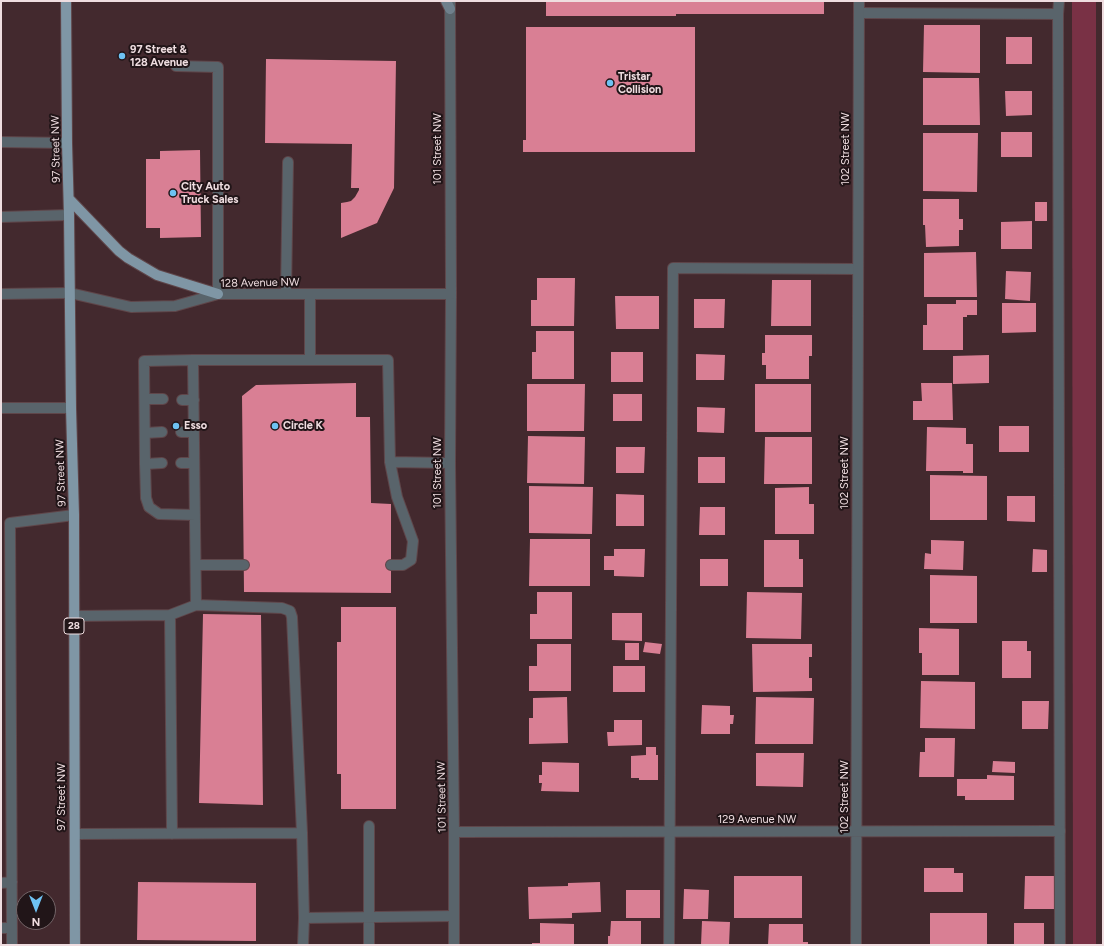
<!DOCTYPE html>
<html>
<head>
<meta charset="utf-8">
<style>
	body { margin:0 }
	#map { position:relative; width:1104px; height:946px; overflow:hidden; background:#43292e; font-family:Figtree,sans-serif }
	canvas { display:block }
	.frame { position:absolute; inset:0; border:2px solid #efdde0; pointer-events:none }
	.north { position:absolute; left:16px; top:890px; width:40px; height:40px; box-sizing:border-box; background:#211518; border:1px solid #736568; border-radius:50%; rotate:180deg; font-size:11px; font-weight:700; line-height:16px; text-align:center; color:#efdde0 }
	.north::after { content:''; display:block; margin:auto; width:14px; height:18px; background:#6ec2f3; clip-path:polygon(50% 0,100% 100%,50% 72%,0 100%) }
</style>
</head>
<body>
<div id="map">
<canvas width="1104" height="946"></canvas>
<div class="frame"></div>
<div class="north">N</div>
</div>
<script>
const context = document.querySelector('canvas').getContext('2d');
context.lineJoin = 'round';
function paint(path, color) { context.fillStyle = color; context.fill(path, 'evenodd'); }
const shape = rows => new Path2D(rows.map(r => 'M' + r).join(''));
function strokePath(path, color, width, dash) { context.strokeStyle = color; context.lineWidth = width; context.lineCap = dash ? 'butt' : 'round'; context.setLineDash(dash || []); context.stroke(path); }
function drawText(font, color, halo, rows, align = 'center') {
  context.font = font + ' Figtree,sans-serif'; context.lineWidth = 4; context.setLineDash([]); context.textBaseline = 'middle'; context.strokeStyle = halo; context.fillStyle = color; for (const [text, x, y, turn = 0] of rows) {
    context.save(); context.translate(x, y); context.rotate((+turn || 0) * Math.PI / 180); context.textAlign = isNaN(turn) ? turn : align; if (halo) context.strokeText(text, 0, 0); context.fillText(text, 0, 0); context.restore();
  }
}
paint(shape([
	[1072,1,1096,1,1096,945,1073,945]
]), '#793145');
paint(shape([
	[546,1,824,1,824,14,676,14,676,16,546,16],
	[924,25,980,25,980,73,923,72],
	[526,27,695,27,695,152,523,152,523,140,526,140],
	[1006,37,1032,37,1032,64,1006,64],
	[266,59,396,61,394,188,377,223,341,238,341,203,347,202,351,201,355,197,359,190,359,188,351,188,352,144,265,143],
	[923,78,979,78,980,125,923,125],
	[1005,91,1032,91,1032,115,1006,116],
	[1001,132,1032,132,1032,157,1001,157],
	[923,133,978,133,977,192,923,191],
	[200,150,201,237,160,238,160,228,146,228,146,159,160,159,160,151],
	[923,199,959,199,959,219,963,219,963,230,959,230,959,246,926,247,925,225,923,225],
	[1035,202,1047,202,1047,221,1035,221],
	[1032,221,1032,249,1001,249,1001,222],
	[976,252,977,297,924,297,924,253],
	[1006,271,1031,272,1030,301,1005,299],
	[537,278,575,278,574,326,531,326,531,300,537,300],
	[772,280,811,280,811,326,771,326],
	[615,296,659,296,659,329,616,329],
	[694,299,725,299,724,328,694,328],
	[956,300,977,300,977,315,967,315,967,317,963,317,963,350,923,350,923,325,927,325,927,304,956,304],
	[1002,303,1036,303,1036,332,1002,333],
	[536,331,574,331,574,379,532,379,532,352,536,352],
	[765,335,812,335,812,356,809,356,809,379,766,379,766,365,762,365,762,353,765,353],
	[611,352,643,352,643,382,611,382],
	[696,354,725,355,724,380,696,380],
	[989,355,989,383,953,384,953,356],
	[356,383,356,417,370,417,371,503,391,504,391,593,244,592,242,396,256,385],
	[921,383,952,383,953,420,913,420,913,401,922,401],
	[527,384,585,384,584,431,527,431],
	[755,384,811,384,811,432,755,432],
	[613,394,642,394,642,421,613,421],
	[697,407,725,408,724,433,697,432],
	[999,426,1029,426,1029,452,999,452],
	[927,427,966,428,966,444,973,444,973,473,963,473,963,471,926,471],
	[528,436,585,437,584,484,527,483],
	[765,437,812,437,812,484,764,484],
	[616,447,645,447,644,473,616,473],
	[698,457,725,457,725,483,698,483],
	[930,475,987,476,987,520,930,520],
	[529,486,593,487,592,534,529,533],
	[809,487,809,504,814,504,814,534,775,534,775,488],
	[616,494,644,495,644,526,616,526],
	[1007,496,1035,496,1035,522,1007,521],
	[700,507,725,507,725,535,699,535],
	[530,539,590,539,590,586,529,586],
	[764,540,799,540,799,559,803,559,803,587,764,587],
	[931,540,964,541,963,570,924,569,925,553,931,554],
	[614,549,645,549,644,577,614,576,614,570,604,570,604,556,614,556],
	[1033,549,1047,550,1047,572,1032,572],
	[700,559,728,559,728,586,700,586],
	[930,575,977,576,977,623,930,623],
	[537,592,572,592,572,639,530,639,530,614,537,614],
	[747,592,802,593,801,639,746,638],
	[341,607,396,607,396,809,341,809,341,774,337,774,337,642,341,642],
	[612,613,642,613,642,641,612,640],
	[203,614,261,615,263,805,199,803],
	[919,628,959,629,959,675,922,675,922,653,919,653],
	[1002,641,1027,641,1027,651,1031,651,1031,678,1002,678],
	[645,642,662,644,660,654,643,652],
	[625,643,639,643,639,660,625,660],
	[537,644,571,644,571,691,529,691,529,666,537,666],
	[752,644,812,644,812,657,809,657,809,678,812,678,812,691,753,692],
	[613,666,645,666,645,692,613,692],
	[921,681,975,682,975,729,920,728],
	[567,697,568,743,529,744,529,718,533,718,533,698],
	[756,697,814,698,813,744,755,744],
	[1022,701,1049,701,1048,729,1022,729],
	[702,705,730,706,730,715,734,715,733,724,730,724,730,734,701,734],
	[614,720,642,720,642,745,608,746,607,732,614,732],
	[925,738,955,738,954,777,919,777,920,752,925,752],
	[646,747,656,747,656,755,658,755,658,780,639,780,639,778,631,778,631,756,646,755],
	[756,753,804,753,803,787,756,786],
	[993,761,1015,762,1015,773,992,772],
	[542,762,579,763,579,792,541,791,542,783,539,783,539,775,542,775],
	[987,775,1014,776,1014,800,965,800,965,796,957,796,957,779,987,779],
	[924,868,954,868,954,873,963,873,963,892,924,892],
	[734,876,802,876,802,918,734,918],
	[1025,876,1057,876,1057,909,1024,909],
	[138,882,256,883,256,941,137,940],
	[600,882,601,912,572,913,572,918,529,919,528,887,568,886,568,883],
	[684,889,709,890,708,919,683,919],
	[626,890,660,890,660,918,626,918],
	[930,913,987,913,987,945,930,945],
	[611,921,641,921,641,945,608,945,608,936,610,936],
	[702,921,730,922,729,945,701,945],
	[540,923,574,924,574,945,532,945,532,943,540,943],
	[1014,923,1044,923,1044,945,1014,945],
	[769,924,803,924,803,942,808,942,808,945,768,945]
]), '#d97f94');
const service = shape([
	[1059,1,1058,14,1060,945],
	[859,13,1058,14],
	[176,66,218,67,218,294],
	[1,142,67,143],
	[1,217,69,215],
	[286,294,288,162],
	[193,360,144,361,145,464,146,498,149,507,159,514,195,515],
	[310,360,388,360,390,462,450,463],
	[145,399,163,399],
	[182,400,194,400],
	[1,408,71,408],
	[181,432,194,432],
	[145,433,162,432],
	[390,462,397,497,413,541,411,560,403,565,391,565],
	[181,463,194,463],
	[145,464,162,463],
	[196,565,244,565],
	[196,605,282,608,290,611,292,617,302,833,304,918],
	[170,615,172,834],
	[74,616,170,615,196,605,193,360,310,360,310,294],
	[369,826,369,945],
	[75,834,302,833],
	[1,883,12,882],
	[1,928,12,928],
	[12,945,10,523,74,515],
	[303,945,304,918,454,916],
	[669,945,673,268,858,269]
]);
const minor = shape([
	[1,294,70,293],
	[451,294,450,463,454,832,454,945],
	[454,832,1060,831],
	[856,945,859,1]
]);
const tertiary = shape([
	[70,293,131,307,175,306,218,294,451,294,450,1]
]);
const secondary = shape([
	[446,1,450,9]
]);
const primary = shape([
	[66,1,67,143,69,215,71,408,74,515,75,945],
	[69,199,119,251,128,258,157,275,218,294]
]);
strokePath(service, '#5f464a', 12);
strokePath(minor, '#5f464a', 12);
strokePath(tertiary, '#5f464a', 12);
strokePath(secondary, '#5f464a', 12);
strokePath(primary, '#5f464a', 12);
strokePath(service, '#59646b', 10);
strokePath(minor, '#59646b', 10);
strokePath(tertiary, '#59646b', 10);
strokePath(secondary, '#6f808c', 10);
strokePath(primary, '#7f96a5', 10);
for (const [x, y, r, color] of [
	[122,56,4,"#6ec2f3"],
	[610,83,4,"#6ec2f3"],
	[173,193,4,"#6ec2f3"],
	[176,426,4,"#6ec2f3"],
	[275,426,4,"#6ec2f3"]
]) { const dot = new Path2D(); dot.arc(x, y, r, 0, 2 * Math.PI); context.fillStyle = color; context.fill(dot); strokePath(dot, '#211518', 1.5); }
for (const [x, y, w] of [
	[74,626,20]
]) { const box = new Path2D(); box.roundRect(x - w / 2, y - 8, w, 16, 3); context.fillStyle = '#211518'; context.fill(box); strokePath(box, '#efdde0', 1); }
drawText('bold 10px', '#efdde0', null, [
	["28",74,626]
]);
drawText('bold 11px', '#efdde0', '#211518', [
	["97 Street &",130,50],
	["128 Avenue",130,63],
	["Tristar",618,77],
	["Collision",618,90],
	["City Auto",181,187],
	["Truck Sales",181,200],
	["Esso",184,426],
	["Circle K",283,426]
], 'left');
drawText('11px', '#efdde0', '#211518', [
	["97 Street NW",56,149,-91],
	["101 Street NW",438,149,-90],
	["102 Street NW",846,149,-90],
	["128 Avenue NW",260,283,-1],
	["97 Street NW",61,473,-92],
	["101 Street NW",438,473,-90],
	["102 Street NW",845,473,-90],
	["97 Street NW",62,797,-90],
	["101 Street NW",442,797,-91],
	["102 Street NW",845,797,-90],
	["129 Avenue NW",757,820]
]);
</script>
</body>
</html>
